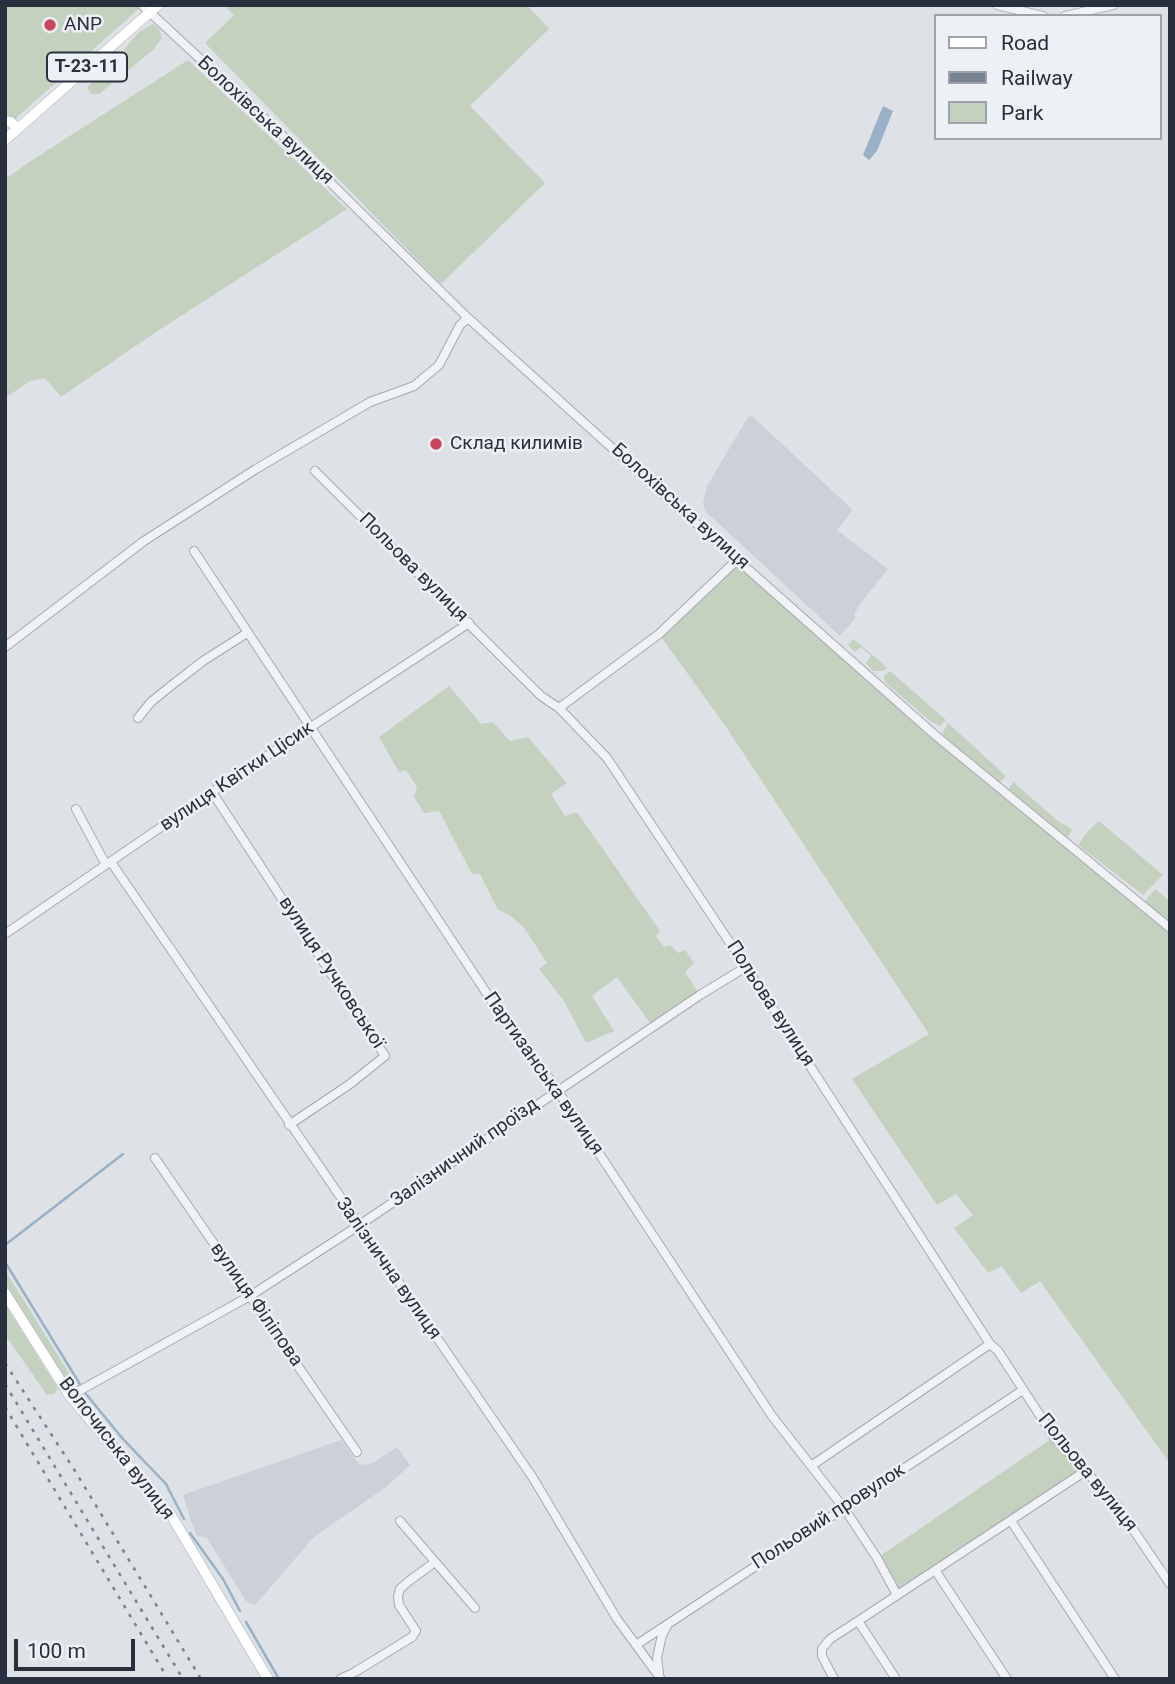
<!DOCTYPE html>
<html>
<head>
<meta charset="utf-8">
<style>
	body { margin:0 }
	#map { position:relative; width:1175px; height:1684px; overflow:hidden; background:#dee2e7; font-family:Roboto,sans-serif }
	canvas { display:block }
	.frame { position:absolute; inset:0; border:7px solid #28303d; pointer-events:none }
	.legend { position:absolute; left:934px; top:14px; width:228px; height:126px; box-sizing:border-box; background:#edf0f5; border:2px solid #9ea3ab; margin:0; padding:9px 12px; list-style:none; font-size:21px; color:#28303d }
	.legend li { display:flex; align-items:center; gap:14px; height:35px }
	.legend b { width:35px; border:2px solid #9ea3ab }
	.scale { position:absolute; left:14px; top:1639px; width:121px; height:32px; box-sizing:border-box; border:4px solid #28303d; border-top:0; padding-left:9px; font-size:21px; line-height:24px; white-space:nowrap; color:#28303d; -webkit-text-stroke:5px #edf0f5; paint-order:stroke }
</style>
</head>
<body>
<div id="map">
<canvas width="1175" height="1684"></canvas>
<div class="frame"></div>
<ul class="legend">
<li><b style="height:9px;background:#fff"></b>Road</li>
<li><b style="height:9px;background:#788290"></b>Railway</li>
<li><b style="height:19px;background:#c4d1bf"></b>Park</li>
</ul>
<div class="scale">100 m</div>
</div>
<script>
const context = document.querySelector('canvas').getContext('2d');
context.lineJoin = 'round';
function paint(path, color) { context.fillStyle = color; context.fill(path, 'evenodd'); }
const shape = rows => new Path2D(rows.map(r => 'M' + r).join(''));
function strokePath(path, color, width, dash) { context.strokeStyle = color; context.lineWidth = width; context.lineCap = dash ? 'butt' : 'round'; context.setLineDash(dash || []); context.stroke(path); }
function drawText(font, color, halo, rows, align = 'center') {
  context.font = font + ' Roboto,sans-serif'; context.lineWidth = 5; context.setLineDash([]); context.textBaseline = 'middle'; context.strokeStyle = halo; context.fillStyle = color; for (const [text, x, y, turn = 0] of rows) {
    context.save(); context.translate(x, y); context.rotate((+turn || 0) * Math.PI / 180); context.textAlign = isNaN(turn) ? turn : align; if (halo) context.strokeText(text, 0, 0); context.fillText(text, 0, 0); context.restore();
  }
}
paint(shape([
	[752,416,853,510,837,530,888,569,860,604,855,613,855,619,840,636,705,511,703,502,707,486,748,417],
	[341,1440,359,1464,366,1465,374,1462,397,1447,410,1465,386,1487,314,1537,255,1605,246,1601,207,1538,196,1536,183,1495]
]), '#ccd1d9');
paint(shape([
	[5,5,143,5,5,128],
	[224,5,527,5,549,29,470,106,545,183,441,284,205,43,234,15],
	[153,24,159,29,162,38,153,50,99,94,91,94,87,88,97,76,122,52,139,32],
	[188,60,347,209,153,334,61,397,45,378,30,381,5,398,5,179,37,157],
	[738,559,834,645,1142,905,1155,889,1170,901,1170,1464,1040,1281,1021,1293,1002,1266,988,1273,954,1228,973,1215,956,1194,937,1205,852,1079,929,1034,726,727,659,634],
	[853,639,875,657,887,668,884,671,873,671,866,663,871,656,861,647,855,652,848,645],
	[890,671,946,720,940,726,930,721,885,682,884,676],
	[449,686,481,724,493,722,510,741,528,737,567,783,551,794,565,816,577,812,660,931,656,936,664,947,670,945,678,953,685,950,694,963,685,972,700,995,653,1027,617,977,592,996,614,1031,586,1043,564,1001,539,969,547,963,525,929,510,915,498,910,480,874,472,874,439,811,424,813,414,797,417,787,406,770,399,772,379,737],
	[948,723,1006,776,998,784,942,734],
	[1013,782,1058,821,1072,829,1067,839,1009,789],
	[1099,821,1163,875,1143,895,1078,845,1088,831],
	[5,1270,70,1375,68,1380,65,1380,5,1287],
	[5,1304,58,1389,54,1394,47,1395,5,1335],
	[1054,1437,1087,1470,896,1593,877,1558]
]), '#c4d1bf');
paint(shape([
	[883,106,893,111,877,151,869,160,863,155]
]), '#9ab0c6');
strokePath(shape([
	[5,1245,123,1154],
	[5,1262,81,1386],
	[86,1394,123,1439,166,1484,184,1519],
	[190,1533,223,1579,240,1611],
	[246,1622,279,1679]
]), '#9ab0c6', 2.5);
const minor = shape([
	[142,5,281,134,468,318,653,485,935,735,1170,928],
	[997,5,1043,16],
	[1065,16,1113,5],
	[315,471,541,696,559,708,607,758,746,967,990,1344,998,1351,1054,1437,1116,1504,1170,1584],
	[194,551,511,1030,552,1082,772,1416,844,1508,877,1558,896,1593],
	[5,647,144,541,256,469,370,402,414,386,439,365,460,325,468,318],
	[559,708,659,634,738,559],
	[138,718,151,702,172,685,203,661,247,633],
	[212,792,385,1056,350,1084,289,1125],
	[76,809,106,865],
	[111,862,533,1478,617,1619,661,1679],
	[5,934,212,792,469,623],
	[155,1158,357,1452],
	[70,1396,250,1296,358,1226,700,995,746,967],
	[811,1466,990,1344],
	[400,1521,475,1608],
	[1011,1521,1115,1679],
	[935,1570,1007,1679],
	[636,1645,1023,1390],
	[659,1673,657,1658,662,1635,667,1626],
	[340,1679,355,1672,412,1637,416,1631,399,1605,398,1596,400,1589,409,1581,435,1562],
	[834,1679,822,1656,822,1649,830,1639,858,1621],
	[896,1679,858,1621,1087,1470]
]);
const major = shape([
	[5,121,11,122,18,129],
	[5,140,158,5],
	[5,1293,70,1396,171,1515,268,1679]
]);
strokePath(minor, '#a4a9b1', 10);
strokePath(major, '#9ea6b2', 11);
strokePath(minor, '#f0f2f5', 8);
strokePath(major, '#fff', 10);
strokePath(shape([
	[5,1363,75,1471,201,1679],
	[5,1384,183,1679],
	[5,1407,168,1679]
]), '#788290', 2.5, [3.5, 7]);
for (const [x, y, r, color] of [
	[50,25,7,"#c9465d"],
	[436,444,7,"#c9465d"]
]) { const dot = new Path2D(); dot.arc(x, y, r, 0, 2 * Math.PI); context.fillStyle = color; context.fill(dot); strokePath(dot, '#edf0f5', 2.5); }
for (const [x, y, w] of [
	[87,67,80]
]) { const box = new Path2D(); box.roundRect(x - w / 2, y - 14.5, w, 29, 5); context.fillStyle = '#edf0f5'; context.fill(box); strokePath(box, '#28303d', 2); }
drawText('bold 18px', '#28303d', null, [
	["Т-23-11",87,67]
]);
drawText('19px', '#28303d', '#edf0f5', [
	["ANP",64,25],
	["Склад килимів",450,444]
], 'left');
drawText('19px', '#28303d', '#edf0f5', [
	["Болохівська вулиця",265,121,43],
	["Болохівська вулиця",680,507,42],
	["Польова вулиця",413,568,45],
	["вулиця Квітки Цісик",237,777,-34],
	["вулиця Ручковської",331,973,57],
	["Польова вулиця",770,1004,57],
	["Партизанська вулиця",543,1074,55],
	["Залізничний проїзд",465,1153,-35],
	["Залізнична вулиця",388,1269,55],
	["вулиця Філіпова",256,1305,55],
	["Волочиська вулиця",116,1449,52],
	["Польова вулиця",1087,1473,51],
	["Польовий провулок",829,1517,-33]
]);
</script>
</body>
</html>
